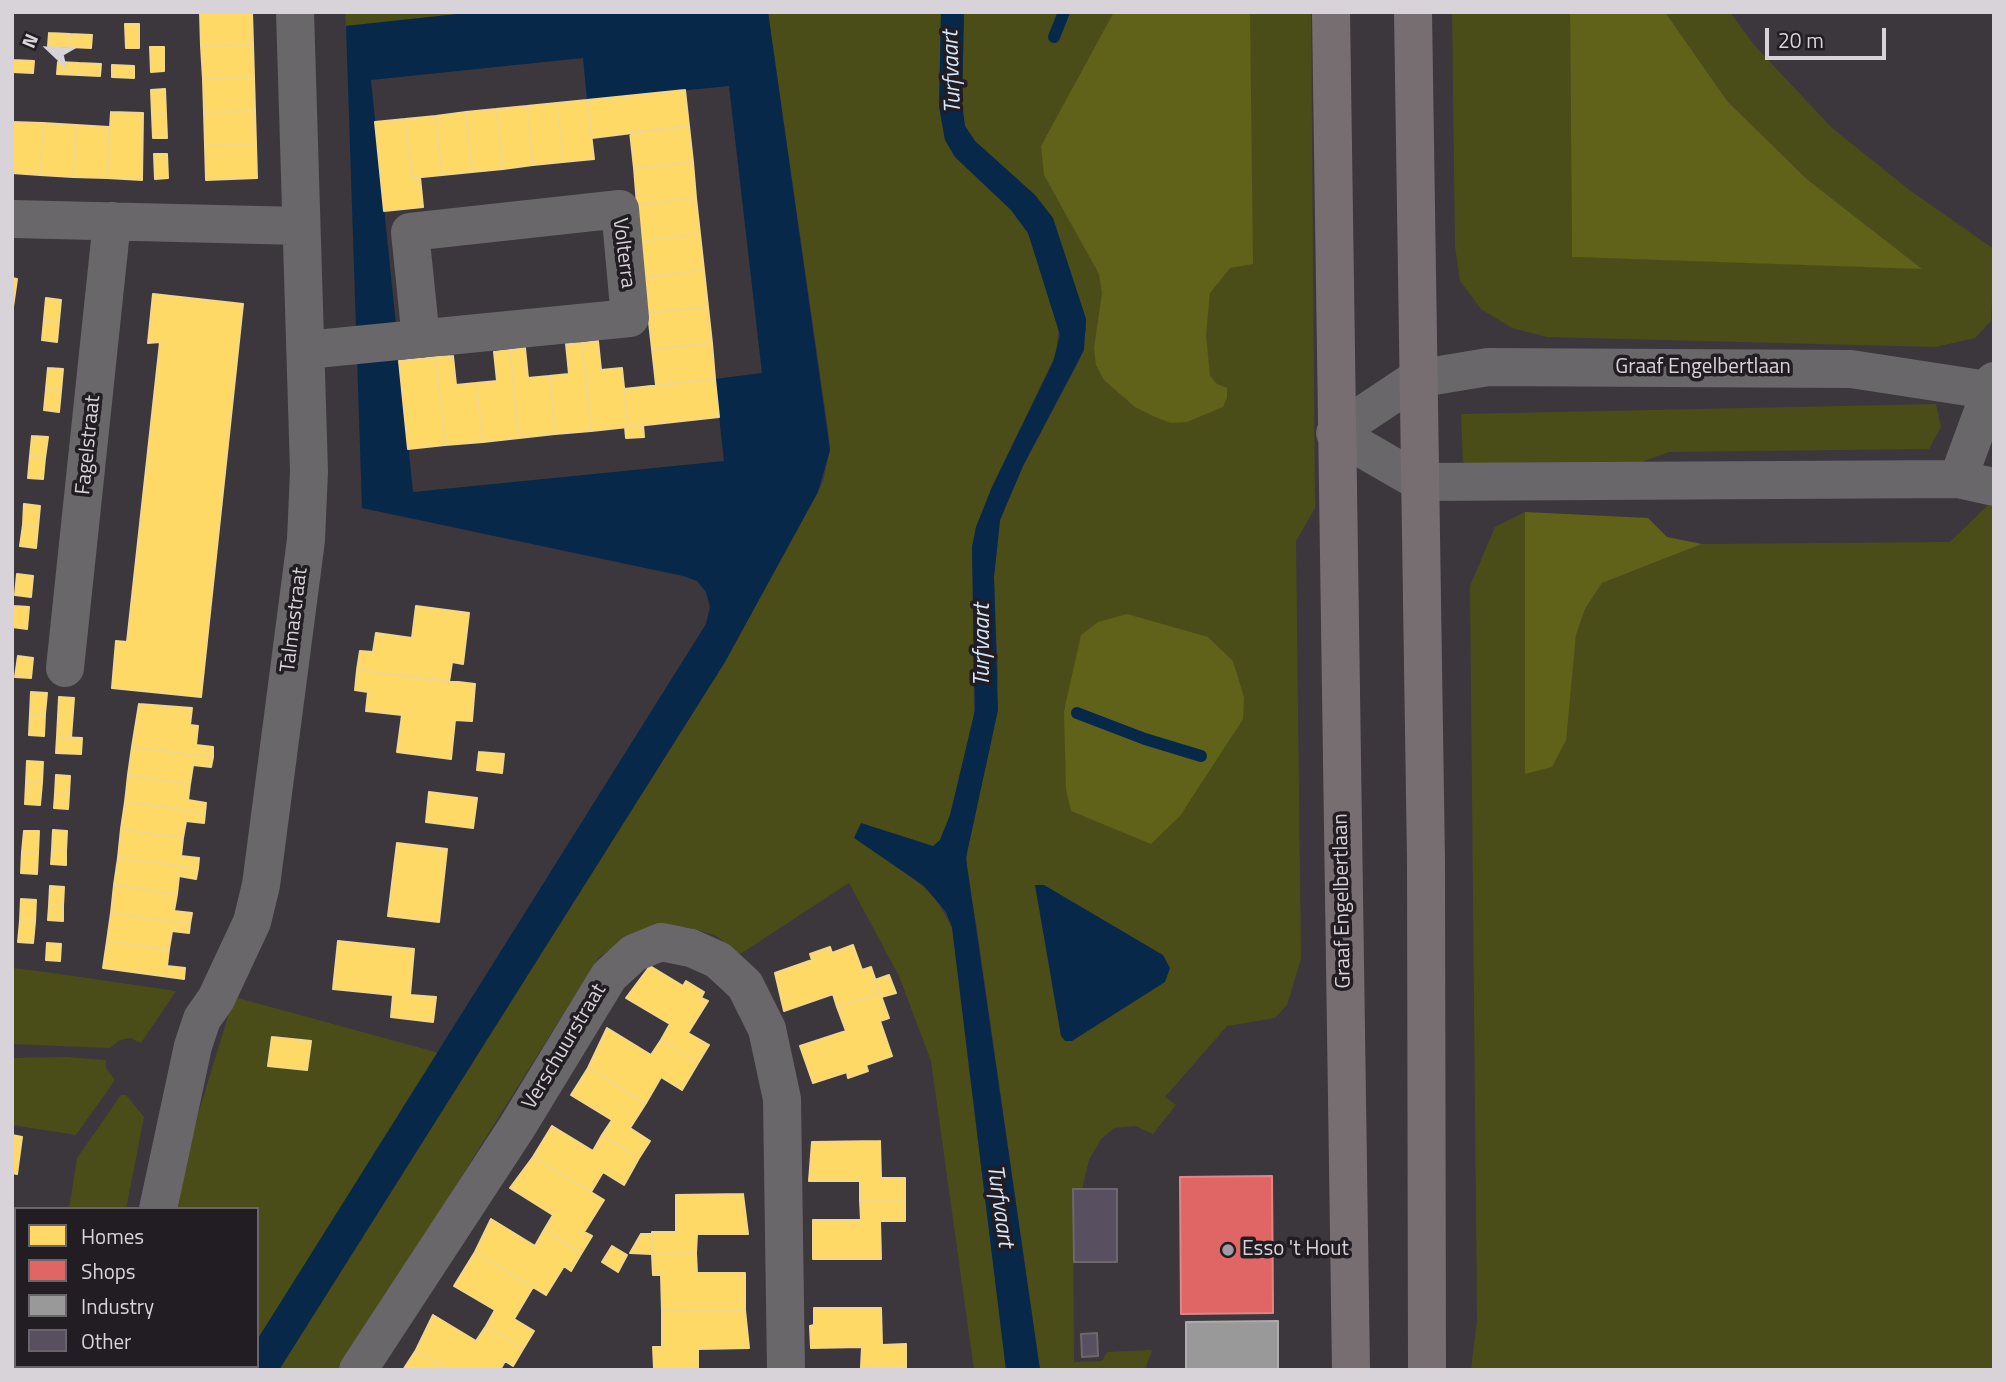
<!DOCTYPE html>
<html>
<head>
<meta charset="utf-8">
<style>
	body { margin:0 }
	#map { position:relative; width:2006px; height:1382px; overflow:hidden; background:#3b373c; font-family:"Titillium Web",sans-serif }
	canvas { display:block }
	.frame { position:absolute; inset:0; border:14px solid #d8d2d9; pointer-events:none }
	.legend { position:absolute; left:14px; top:1207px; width:245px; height:161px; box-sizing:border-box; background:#211d22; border:2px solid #6a656b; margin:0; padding:9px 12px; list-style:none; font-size:21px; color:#d8d2d9 }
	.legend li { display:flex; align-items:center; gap:14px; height:35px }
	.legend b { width:35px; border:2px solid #6a656b }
	.north { position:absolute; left:14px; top:14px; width:70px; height:70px; -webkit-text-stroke:5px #211d22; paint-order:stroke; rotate:293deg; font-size:19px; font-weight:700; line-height:28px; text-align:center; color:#d8d2d9 }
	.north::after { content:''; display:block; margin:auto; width:24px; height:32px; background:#d8d2d9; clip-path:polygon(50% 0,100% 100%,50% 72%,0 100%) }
	.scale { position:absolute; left:1765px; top:28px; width:121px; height:32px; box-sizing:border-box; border:4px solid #d8d2d9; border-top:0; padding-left:9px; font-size:21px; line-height:24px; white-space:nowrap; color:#d8d2d9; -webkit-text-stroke:5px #211d22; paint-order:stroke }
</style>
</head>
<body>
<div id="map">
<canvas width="2006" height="1382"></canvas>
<div class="frame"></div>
<ul class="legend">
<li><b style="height:19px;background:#ffd966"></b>Homes</li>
<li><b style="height:19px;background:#e06666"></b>Shops</li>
<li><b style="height:19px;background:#999"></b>Industry</li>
<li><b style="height:19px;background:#584f61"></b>Other</li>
</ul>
<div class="north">N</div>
<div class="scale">20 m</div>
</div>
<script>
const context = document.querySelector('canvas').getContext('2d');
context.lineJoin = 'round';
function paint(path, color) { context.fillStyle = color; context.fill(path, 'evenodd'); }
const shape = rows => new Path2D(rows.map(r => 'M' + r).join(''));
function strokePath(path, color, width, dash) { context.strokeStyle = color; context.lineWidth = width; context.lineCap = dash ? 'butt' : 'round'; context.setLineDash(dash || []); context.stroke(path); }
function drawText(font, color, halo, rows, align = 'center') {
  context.font = font + ' "Titillium Web",sans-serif'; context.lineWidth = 7; context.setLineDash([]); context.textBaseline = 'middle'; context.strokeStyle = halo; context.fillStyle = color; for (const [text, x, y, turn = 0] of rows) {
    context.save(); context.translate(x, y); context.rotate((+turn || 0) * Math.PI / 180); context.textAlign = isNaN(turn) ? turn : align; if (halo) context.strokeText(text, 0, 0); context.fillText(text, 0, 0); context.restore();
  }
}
paint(shape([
	[345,12,476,12,346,26],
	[768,12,941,12,939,106,945,139,955,157,1011,210,1028,233,1059,325,1056,354,992,487,976,527,972,547,974,721,950,815,940,840,911,876,935,897,952,928,1006,1370,974,1370,931,1061,899,976,849,883,740,954,715,935,686,927,642,929,599,957,340,1370,279,1370,725,662,823,482,830,450,828,429],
	[964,12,1311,12,1315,508,1296,541,1301,959,1287,1005,1275,1018,1227,1026,1165,1097,1176,1105,1153,1134,1135,1126,1114,1128,1101,1139,1089,1160,1082,1189,1073,1190,1074,1362,1102,1361,1107,1352,1152,1350,1145,1370,1040,1370,976,922,966,875,967,842,991,743,998,675,994,577,1000,520,1023,466,1080,359,1086,329,1086,319,1053,218,1035,195,975,141,965,126,962,104],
	[1452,12,1570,12,1572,257,1920,268,1808,180,1728,102,1665,12,1730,12,1755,46,1832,128,1912,192,1994,249,1991,321,1975,338,1935,347,1547,337,1512,328,1481,309,1460,281,1455,246],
	[1936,404,1941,427,1929,449,1669,452,1633,465,1463,465,1461,414],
	[1988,505,1994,507,1994,1370,1471,1370,1477,1320,1470,586,1495,527,1525,512,1525,773,1571,678,1576,635,1585,609,1602,583,1702,544,1950,542],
	[12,968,46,972,176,991,141,1043,130,1038,120,1040,110,1048,12,1044],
	[234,997,439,1053,257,1340,257,1209,178,1209,187,1150],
	[66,1057,106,1060,106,1068,115,1080,76,1135,12,1125,12,1058],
	[121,1095,126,1095,144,1117,126,1209,69,1209,77,1158]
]), '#4b4d19');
paint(shape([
	[1114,12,1250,12,1253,264,1230,268,1210,293,1206,335,1210,376,1217,384,1227,388,1227,398,1223,407,1187,422,1171,423,1155,417,1135,407,1104,380,1096,365,1094,348,1102,293,1099,274,1044,175,1041,146],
	[1570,12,1665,12,1728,102,1808,180,1922,269,1572,257],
	[1525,512,1648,518,1667,537,1702,544,1602,583,1585,609,1576,635,1566,740,1552,767,1525,774],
	[1127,614,1208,637,1233,661,1244,697,1243,719,1180,816,1151,844,1071,811,1066,789,1064,711,1081,635,1098,622]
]), '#5f6218');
paint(shape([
	[476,12,768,12,830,450,818,492,725,662,279,1370,242,1370,241,1366,257,1366,257,1340,706,624,710,607,706,592,697,581,683,576,362,508,346,26],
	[583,58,587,100,729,86,762,373,715,379,724,461,413,492,371,80],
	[941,12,964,12,962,104,965,126,975,141,1035,195,1053,218,1086,319,1084,350,1023,466,1000,520,994,577,998,710,966,858,1040,1370,1006,1370,952,927,946,912,924,886,854,838,861,823,933,846,940,840,950,815,975,710,972,547,976,527,992,487,1053,362,1060,335,1028,233,1011,210,955,157,945,140,939,106],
	[1035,885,1044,885,1163,955,1170,968,1165,982,1072,1041,1065,1041,1061,1036]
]), '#082849');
const homes = shape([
	[200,12,252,12,253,44,201,46,200,12],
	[125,24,139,24,139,48,126,48,125,24],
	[49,33,70,34,70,47,48,46,49,33],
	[70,34,92,35,91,48,70,47,70,34],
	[253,44,254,77,203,79,201,46,253,44],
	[150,47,164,47,164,71,151,72,150,47],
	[13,60,34,61,33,73,12,72,13,60],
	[58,62,79,63,79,75,57,74,58,62],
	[79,63,101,64,100,76,79,75,79,63],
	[112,65,134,66,134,78,112,77,112,65],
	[254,77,255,111,204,112,203,79,254,77],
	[165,89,166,114,152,114,151,90,165,89],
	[685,90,689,126,592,138,587,100,685,90],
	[587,100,594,159,563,162,557,103,587,100],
	[557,103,563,162,533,165,527,106,557,103],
	[527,106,533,165,503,169,496,109,527,106],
	[496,109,503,169,472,172,466,112,496,109],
	[255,111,256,144,205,145,204,112,255,111],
	[111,112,143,113,142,180,107,178,111,112],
	[466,112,472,172,442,175,436,116,466,112],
	[152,114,166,114,167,138,153,138,152,114],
	[436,116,442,175,412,178,405,119,436,116],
	[405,119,412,178,420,177,423,207,384,211,375,122,405,119],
	[12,122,43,123,40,175,12,173,12,122],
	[43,123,76,125,73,177,40,175,43,123],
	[76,125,109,127,107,178,73,177,76,125],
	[689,126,693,162,634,168,630,132,689,126],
	[256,144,257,178,206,180,205,145,256,144],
	[154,154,167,154,168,178,155,179,154,154],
	[693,162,696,198,637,205,634,168,693,162],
	[696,198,700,234,641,241,637,205,696,198],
	[700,234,704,270,645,277,641,241,700,234],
	[704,270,708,307,648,313,645,277,704,270],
	[12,278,17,279,12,314,12,278],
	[153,294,243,304,201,697,112,688,116,641,127,642,160,342,148,343,153,294],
	[46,298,61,300,59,321,44,319,46,298],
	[708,307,712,343,652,349,648,313,708,307],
	[44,319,59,321,57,342,42,340,44,319],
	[598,341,601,370,622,368,628,427,591,431,582,343,598,341],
	[582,343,591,431,555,434,549,376,569,374,566,344,582,343],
	[712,343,715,379,656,385,652,349,712,343],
	[525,348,528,378,549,376,555,434,519,438,510,350,525,348],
	[510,350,519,438,483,442,476,383,497,381,494,352,510,350],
	[453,356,456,385,476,383,483,442,445,445,436,357,453,356],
	[436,357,445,445,408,449,399,361,436,357],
	[48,368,63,369,61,391,46,389,48,368],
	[715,379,719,417,628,427,624,389,715,379],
	[46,389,61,391,59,412,44,410,46,389],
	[643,425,644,437,626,438,625,427,643,425],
	[32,436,48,437,45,458,30,456,32,436],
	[30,456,45,458,43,479,28,478,30,456],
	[24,504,40,506,38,527,23,525,24,504],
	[23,525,38,527,36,548,20,546,23,525],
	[17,574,33,576,31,597,15,595,17,574],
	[14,606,29,607,27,629,12,627,14,606],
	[416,606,469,613,463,664,452,662,449,682,357,670,360,651,373,652,376,633,412,638,416,606],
	[18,656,33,658,31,678,15,677,18,656],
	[357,670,475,684,472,721,455,720,451,759,397,752,402,715,366,711,368,692,355,690,357,670],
	[31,692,47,693,45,714,30,714,31,692],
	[59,697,74,698,71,738,57,737,59,697],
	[139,704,192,708,190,725,198,726,196,745,213,747,213,757,132,747,139,704],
	[30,714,45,714,44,736,29,735,30,714],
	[57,737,82,738,81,754,56,753,57,737],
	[132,747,213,757,211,767,193,765,190,784,128,775,132,747],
	[479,752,504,754,502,773,477,770,479,752],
	[27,761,43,762,42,783,26,783,27,761],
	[56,775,70,776,69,794,55,794,56,775],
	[128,775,190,784,188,800,206,803,205,813,125,802,128,775],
	[26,783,42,783,40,805,25,804,26,783],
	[429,792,477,798,473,828,426,822,429,792],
	[55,794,69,794,68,809,54,808,55,794],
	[125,802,205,813,204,823,186,821,183,838,121,829,125,802],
	[121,829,183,838,181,856,199,858,198,868,118,858,121,829],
	[53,830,67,831,66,851,52,850,53,830],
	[24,831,39,831,38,853,22,852,24,831],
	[397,843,447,849,439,922,388,916,397,843],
	[52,850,66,851,66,865,51,864,52,850],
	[22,852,38,853,37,874,21,873,22,852],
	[118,858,198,868,196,879,179,876,177,894,114,885,118,858],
	[114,885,177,894,174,911,192,913,190,924,111,913,114,885],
	[50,886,64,887,63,906,49,906,50,886],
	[21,899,36,900,35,922,20,921,21,899],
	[49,906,63,906,63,921,48,920,49,906],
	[111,913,190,924,189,933,172,931,169,949,107,941,111,913],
	[20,921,35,922,33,943,18,942,20,921],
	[107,941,169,949,167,966,185,968,184,979,103,968,107,941],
	[338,941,414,949,410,995,436,997,433,1022,391,1017,393,995,333,989,338,941],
	[47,943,61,944,60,961,46,960,47,943],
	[853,945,862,970,871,967,880,993,837,1007,833,994,784,1011,775,973,812,960,810,954,830,947,832,953,853,945],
	[650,966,683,986,686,981,704,992,701,998,708,1001,688,1033,709,1045,698,1063,661,1040,670,1024,626,998,650,966],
	[889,975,896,993,881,997,875,980,889,975],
	[880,993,889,1018,880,1021,892,1056,866,1065,868,1071,848,1078,847,1072,813,1083,800,1046,846,1031,837,1007,880,993],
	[607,1028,651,1055,661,1040,698,1063,682,1090,661,1077,646,1103,588,1068,607,1028],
	[272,1037,311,1041,307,1070,268,1066,272,1037],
	[588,1068,646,1103,630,1128,650,1141,639,1158,602,1135,612,1120,571,1095,588,1068],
	[552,1126,593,1151,602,1135,639,1158,624,1185,603,1172,591,1192,533,1157,552,1126],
	[12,1135,22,1137,17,1174,12,1173,12,1135],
	[880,1141,881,1178,905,1178,905,1200,860,1200,860,1181,809,1181,812,1142,880,1141],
	[533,1157,604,1200,584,1232,592,1236,581,1254,544,1230,553,1215,510,1188,533,1157],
	[743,1194,748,1234,697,1234,696,1253,652,1254,652,1232,676,1232,676,1195,743,1194],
	[860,1200,905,1200,905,1221,880,1221,881,1259,813,1259,813,1220,861,1220,860,1200],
	[491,1219,535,1246,544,1230,581,1254,571,1271,564,1266,546,1295,475,1252,491,1219],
	[641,1234,652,1234,652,1254,630,1253,641,1234],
	[612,1246,627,1255,618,1272,602,1262,612,1246],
	[475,1252,533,1287,514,1319,534,1331,523,1349,486,1326,495,1310,454,1286,475,1252],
	[696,1253,697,1273,745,1273,745,1310,662,1311,661,1275,653,1275,652,1254,696,1253],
	[814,1308,881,1308,882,1345,906,1344,906,1366,861,1367,862,1347,811,1348,810,1326,814,1325,814,1308],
	[745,1310,749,1348,698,1349,698,1368,654,1368,653,1347,662,1347,662,1311,745,1310],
	[433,1315,476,1341,486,1326,523,1349,513,1366,505,1361,500,1370,449,1370,416,1350,433,1315],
	[416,1350,449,1370,403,1370,416,1350],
	[906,1366,906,1370,861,1370,861,1367,906,1366],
	[654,1368,698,1368,698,1370,654,1370,654,1368]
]);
paint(homes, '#ffd966');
strokePath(homes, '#f3d788', 2);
const shops = shape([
	[1272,1176,1273,1313,1181,1314,1180,1177,1272,1176]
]);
paint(shops, '#e06666');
strokePath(shops, '#de8688', 2);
const industry = shape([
	[1278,1321,1278,1370,1186,1370,1186,1322,1278,1321]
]);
paint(industry, '#999');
strokePath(industry, '#acaaac', 2);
strokePath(shape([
	[1054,37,1064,12],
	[1077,713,1145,739,1201,756]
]), '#082849', 12);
const building = shape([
	[1073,1189,1117,1189,1117,1262,1074,1262,1073,1189],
	[1097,1333,1098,1356,1082,1357,1081,1334,1097,1333]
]);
paint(building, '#584f61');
strokePath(building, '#6b686d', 2);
strokePath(shape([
	[12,219,301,226],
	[306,350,630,318,620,209,410,232,421,339],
	[1994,391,1851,369,1488,367,1416,379,1335,433,1420,482,1958,479,1994,487],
	[1958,479,1994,381],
	[65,668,112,221],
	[158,1209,193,1046,202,1019,216,999,252,922,261,885,306,540,309,471,295,12],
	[144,1366,144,1370],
	[358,1370,517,1127,609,976,634,953,661,942,691,948,718,960,745,985,767,1029,782,1099,786,1370]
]), '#6a676a', 38);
strokePath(shape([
	[1331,12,1351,1370],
	[1413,12,1426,860,1427,1370]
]), '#776e72', 38);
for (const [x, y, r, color] of [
	[1228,1250,7,"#a19ca2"]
]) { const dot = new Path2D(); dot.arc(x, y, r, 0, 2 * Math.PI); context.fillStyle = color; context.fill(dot); strokePath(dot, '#211d22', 2.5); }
drawText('21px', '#d8d2d9', '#211d22', [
	["Volterra",623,253,83],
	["Graaf Engelbertlaan",1703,368],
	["Fagelstraat",89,445,-84],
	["Talmastraat",295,620,-83],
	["Graaf Engelbertlaan",1343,901,-91],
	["Verschuurstraat",565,1047,-59]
]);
drawText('21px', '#d8d2d9', '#211d22', [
	["Esso 't Hout",1242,1250]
], 'left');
drawText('italic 23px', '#d5e6f9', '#211d22', [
	["Turfvaart",953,72,-92],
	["Turfvaart",983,645,-90],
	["Turfvaart",999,1206,82]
]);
</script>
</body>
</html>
